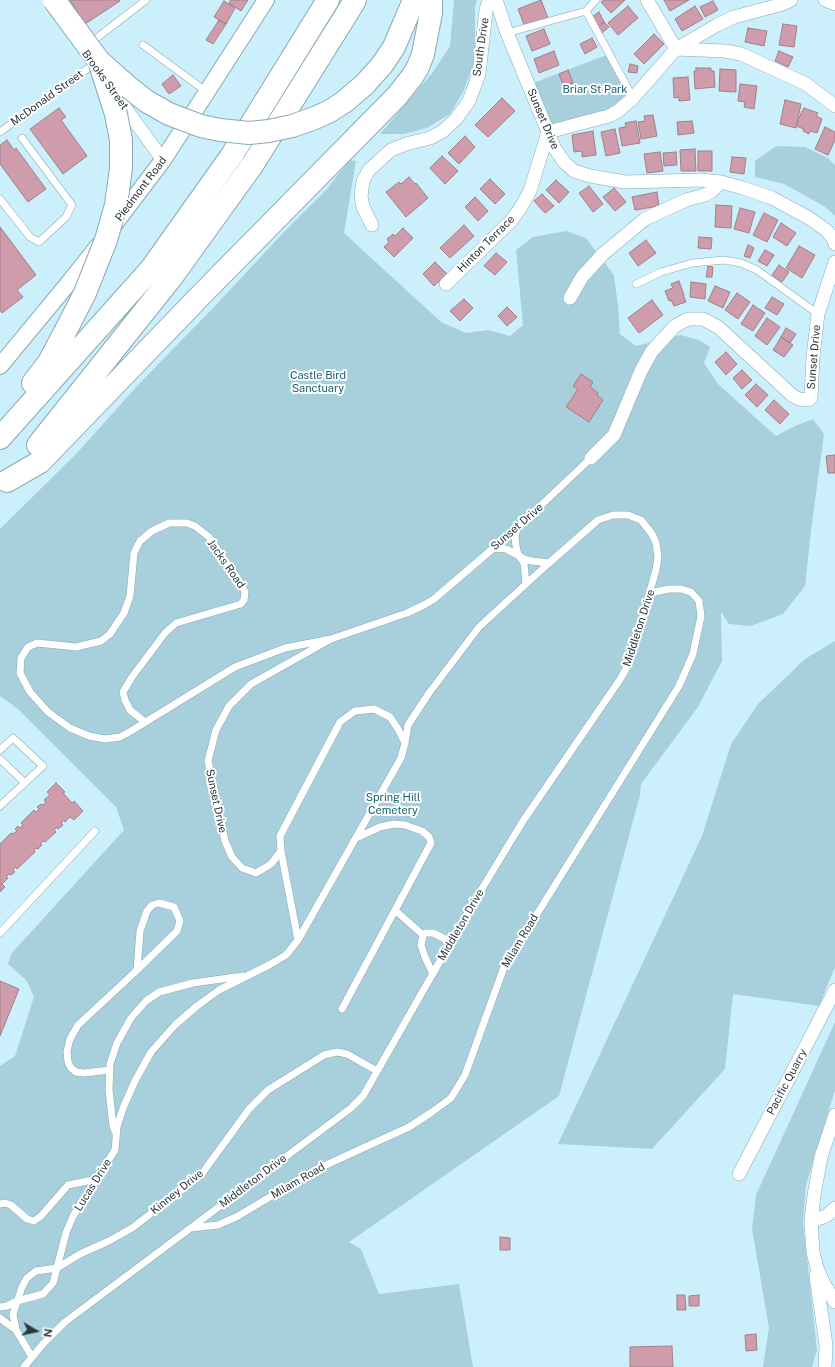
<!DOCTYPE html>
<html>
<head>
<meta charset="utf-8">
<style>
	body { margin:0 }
	#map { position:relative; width:835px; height:1367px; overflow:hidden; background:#ccf0fb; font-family:"Public Sans",sans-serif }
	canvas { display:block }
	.north { position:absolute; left:16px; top:1311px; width:40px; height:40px; -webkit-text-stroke:3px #fff; paint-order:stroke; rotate:99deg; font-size:11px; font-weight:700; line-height:16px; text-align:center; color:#2b393d }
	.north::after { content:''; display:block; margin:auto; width:14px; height:18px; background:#2b393d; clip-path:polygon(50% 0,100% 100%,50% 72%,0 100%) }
</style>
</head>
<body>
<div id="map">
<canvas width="835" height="1367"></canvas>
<div class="north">N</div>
</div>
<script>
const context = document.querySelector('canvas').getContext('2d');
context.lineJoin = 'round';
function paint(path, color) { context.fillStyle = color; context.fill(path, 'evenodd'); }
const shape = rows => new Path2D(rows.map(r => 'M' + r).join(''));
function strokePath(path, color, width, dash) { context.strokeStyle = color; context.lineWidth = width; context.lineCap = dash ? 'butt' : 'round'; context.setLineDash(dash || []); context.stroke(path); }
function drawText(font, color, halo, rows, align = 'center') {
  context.font = font + ' "Public Sans",sans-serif'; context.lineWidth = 4; context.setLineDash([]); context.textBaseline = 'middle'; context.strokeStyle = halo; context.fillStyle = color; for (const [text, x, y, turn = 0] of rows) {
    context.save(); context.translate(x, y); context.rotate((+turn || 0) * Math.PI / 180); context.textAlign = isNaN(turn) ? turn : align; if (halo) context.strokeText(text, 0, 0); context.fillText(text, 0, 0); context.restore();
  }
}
paint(shape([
	[454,0,477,0,475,8,475,61,463,92,450,114,427,128,404,134,380,134,433,72,450,46],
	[609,54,633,98,618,111,548,132,528,85],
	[776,146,805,147,828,158,835,165,835,216,824,206,784,184,755,177,755,161],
	[350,160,356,161,344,233,441,322,466,333,488,330,510,336,523,325,516,250,533,237,566,231,586,238,614,275,618,306,620,334,636,346,681,335,699,340,710,347,704,363,718,384,776,436,795,426,813,419,824,434,811,531,805,586,783,614,751,626,729,624,721,612,722,661,698,707,641,784,640,795,559,1096,349,1242,361,1249,379,1294,459,1284,473,1367,0,1367,0,1066,15,1056,34,997,27,981,8,964,11,954,124,830,116,807,18,709,0,696,0,529,77,453,139,384,213,308,284,232,327,189,339,173],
	[835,641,835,967,819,1006,733,994,725,1069,652,1149,558,1144,702,836,731,744,758,704,805,659],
	[835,1022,835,1090,806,1185,803,1222,817,1350,812,1367,763,1367,769,1328,752,1229,756,1195]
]), '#a7d0dc');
const building = shape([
	[70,0,119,0,120,1,85,24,70,0],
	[231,0,248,0,241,11,229,3,231,0],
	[541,0,548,18,525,27,518,9,541,0],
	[604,0,625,0,611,13,601,2,604,0],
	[664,0,689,0,670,11,664,0],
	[224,1,235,8,226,24,214,17,224,1],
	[713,1,718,10,705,17,700,7,713,1],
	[628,6,638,18,618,35,608,23,628,6],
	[695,6,703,19,682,31,675,19,695,6],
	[599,12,604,22,597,26,592,17,599,12],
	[219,20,226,24,213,44,206,40,219,20],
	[604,22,609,27,602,33,598,28,604,22],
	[783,24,797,26,794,47,779,45,783,24],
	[748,28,767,31,764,46,745,42,748,28],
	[544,29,550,44,532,51,526,36,544,29],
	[654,34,664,44,644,64,634,54,654,34],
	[592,38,597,47,585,54,580,44,592,38],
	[554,51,559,65,539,73,534,59,554,51],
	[779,51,793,57,788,67,775,61,779,51],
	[630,64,638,66,637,73,628,72,630,64],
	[696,68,711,68,711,71,714,71,715,87,695,89,694,71,696,71,696,68],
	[720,69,736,70,736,92,719,91,720,69],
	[568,70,573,83,564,87,559,74,568,70],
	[173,75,181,86,169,94,162,84,173,75],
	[688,77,690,100,679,101,679,97,674,98,673,78,688,77],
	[740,84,757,86,754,109,744,107,745,102,738,101,740,84],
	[502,98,515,111,488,137,475,125,502,98],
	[785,100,801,104,796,128,780,124,785,100],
	[59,108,66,117,61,120,87,156,63,174,30,129,59,108],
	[804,108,818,113,816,116,822,119,817,133,810,131,809,134,803,131,804,129,796,126,802,111,803,111,804,108],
	[653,115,657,136,641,139,638,122,645,121,644,116,653,115],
	[636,121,640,143,622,146,619,128,626,127,625,123,636,121],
	[692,121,694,133,678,135,677,122,692,121],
	[825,127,835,132,835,140,828,155,815,149,825,127],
	[615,129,620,153,606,156,601,132,615,129],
	[593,131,596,155,582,157,582,151,574,152,572,135,593,131],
	[465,136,475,147,459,164,448,153,465,136],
	[7,140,14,150,16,148,46,189,28,202,0,164,0,145,7,140],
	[695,149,696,171,681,171,680,150,695,149],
	[698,151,712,151,712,171,698,171,698,151],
	[660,152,663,171,647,173,644,154,660,152],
	[676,152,677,165,664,166,663,153,676,152],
	[442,156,458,171,445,184,430,168,442,156],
	[732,157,746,158,744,174,730,172,732,157],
	[409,177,415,184,416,183,428,198,406,217,386,192,399,182,401,184,409,177],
	[490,179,505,194,495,204,480,189,490,179],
	[556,180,569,192,559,203,546,190,556,180],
	[589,186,603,204,593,212,579,193,589,186],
	[614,188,626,202,615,211,603,197,614,188],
	[657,192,659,206,635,210,632,197,657,192],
	[542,194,554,206,545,213,534,201,542,194],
	[475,197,488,211,478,221,465,207,475,197],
	[716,205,732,206,731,228,715,227,716,205],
	[740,208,755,212,749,233,734,229,740,208],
	[764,213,778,220,767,242,753,235,764,213],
	[781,223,796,233,787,246,773,237,781,223],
	[464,225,474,236,450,258,440,248,464,225],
	[0,227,36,275,17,290,23,297,2,313,0,310,0,227],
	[403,228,413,238,394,257,384,247,389,242,387,239,393,234,395,236,403,228],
	[699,237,712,238,711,249,698,248,699,237],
	[646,240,656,253,638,266,629,253,646,240],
	[748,245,754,248,750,258,744,256,748,245],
	[799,246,815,255,802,278,786,268,799,246],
	[765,250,774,255,767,266,758,261,765,250],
	[496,253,507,262,495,275,484,266,496,253],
	[435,262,447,274,434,286,423,274,435,262],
	[779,265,789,272,782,282,772,275,779,265],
	[708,266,713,267,712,277,706,277,708,266],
	[679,281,684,295,683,295,686,302,674,306,671,300,669,301,665,291,673,288,671,284,679,281],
	[691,282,706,284,705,299,690,297,691,282],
	[715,286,730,292,723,308,708,301,715,286],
	[737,293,750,302,738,319,725,310,737,293],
	[772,297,784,304,777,315,765,308,772,297],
	[464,299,473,308,460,321,450,311,464,299],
	[652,300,663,315,639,333,628,318,652,300],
	[753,305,765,313,753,331,741,324,753,305],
	[507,307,517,317,507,326,498,316,507,307],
	[767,318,780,327,767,345,755,336,767,318],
	[786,328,796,334,790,343,781,337,786,328],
	[781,337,793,345,784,357,773,350,781,337],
	[726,352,737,364,726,375,715,362,726,352],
	[742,370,752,380,742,389,733,378,742,370],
	[581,374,593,382,590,387,598,393,597,395,603,400,589,422,566,407,578,389,573,386,581,374],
	[756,384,768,395,757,407,745,395,756,384],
	[774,400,789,414,780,424,765,410,774,400],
	[835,455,835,473,828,473,826,456,835,455],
	[56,783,65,792,63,793,72,803,74,801,83,811,74,820,70,817,65,822,64,820,61,823,63,825,58,829,57,827,54,830,56,832,45,842,43,841,40,844,42,845,38,849,36,848,34,850,35,852,17,869,15,867,13,870,15,872,11,875,9,874,6,877,8,878,2,884,5,887,0,892,0,844,11,833,13,834,17,831,15,829,18,826,20,828,23,825,21,823,34,810,36,812,39,809,37,807,41,804,43,805,46,802,44,800,50,795,47,792,56,783],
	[0,981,19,989,0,1036,0,981],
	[500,1237,510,1238,510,1250,500,1250,500,1237],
	[677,1295,685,1295,686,1310,677,1310,677,1295],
	[699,1295,699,1306,689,1306,689,1296,699,1295],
	[756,1334,757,1350,746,1351,745,1335,756,1334],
	[672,1346,673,1367,630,1367,630,1347,672,1346]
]);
paint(building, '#ce9cab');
strokePath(building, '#9f8088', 1);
const service = shape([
	[586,11,633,98],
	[507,33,586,11,596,0],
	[89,44,146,0],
	[143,45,207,92],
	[0,132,94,64],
	[0,199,30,237,39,242,66,217,72,205,22,138],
	[636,284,661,272,692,263,724,260,741,263,757,270,818,314],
	[526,584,549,563],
	[145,722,130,710,125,700,123,692,132,677,165,633,176,623,241,604,244,600,245,592,240,582,209,537,195,526,187,523,169,523,152,531,140,541,134,553,130,596,124,613,110,634,101,641,76,647,37,643,28,647,21,658,20,673,30,692,48,712,70,728,89,736,105,739,120,737,131,731,235,667,285,648,331,639],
	[405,743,408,725,429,693,479,627,526,584,524,563,518,555,506,549,493,548],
	[0,750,13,738,43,766,0,806],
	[0,759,25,783],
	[281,851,271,864,256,873,242,868,232,857,225,841,208,761,216,730,229,706,251,684,331,639,407,613,424,605,434,599,517,528,591,458],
	[396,911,423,935],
	[0,933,95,831],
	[433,974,425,957,421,945,423,935,426,933,433,933,451,942],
	[342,1009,431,843,429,837,422,831,405,825,394,824,380,827,356,838],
	[110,1070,84,1073,76,1072,71,1068,68,1062,67,1051,70,1039,78,1025,134,973,177,931,180,921,174,907,159,903,152,905,147,911,140,931,137,970],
	[115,1132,113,1126,109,1090,110,1064,117,1043,131,1018,146,1001,159,992,193,983,243,976],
	[0,1204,5,1203,11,1205,27,1219,34,1221,41,1216,68,1185,97,1179],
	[191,1228,218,1225,238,1216,315,1170,409,1127,432,1112,451,1098,465,1075,504,967,679,686,693,654,701,616,699,601,691,592,681,589,669,589,650,593],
	[0,1307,7,1306,17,1301,43,1294,53,1283,66,1233,73,1216,115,1150,117,1127,123,1108,135,1081,151,1052,175,1025,197,1006,219,990,269,965,286,955,298,940,401,758,405,743,398,729,390,717,374,709,355,711,340,722,280,836,281,851,298,940],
	[0,1318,16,1330],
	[32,1357,16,1330,13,1314,22,1287,27,1278,36,1271,57,1268,80,1254,109,1241,132,1228,201,1175,249,1109,268,1090,324,1055,337,1052,347,1054,377,1071],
	[24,1367,43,1344,65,1322,351,1108,363,1096,472,905,523,821,621,678,630,661,656,570,658,557,656,543,652,534,641,520,628,515,613,515,598,520,549,563,532,561,524,559,518,555,516,546,515,537,517,528]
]);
const minor = shape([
	[496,0,507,33,555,149,565,163,574,171,590,176,625,182,700,180,721,182,743,188,772,198,809,218,826,230,833,238,835,244],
	[647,0,676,49,725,51,741,54,806,84,835,106],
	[825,0,835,4],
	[115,94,163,160],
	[372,225,363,207,361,196,363,181,369,170,391,150,406,144,430,138,443,131,456,119,469,101,479,74,486,10,489,0],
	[446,284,512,220,521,207,530,191,548,132,597,119,609,116,618,111,633,98,676,49,717,25,734,17,783,4,791,0],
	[570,298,582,277,603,254,645,219,686,200,705,195,712,191,721,182],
	[591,458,614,435,641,371,652,351,675,326,688,319,703,319,718,327,793,396,799,399,808,400,811,398,813,357,818,314,835,262],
	[835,1115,821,1157,814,1195,811,1221,813,1252,817,1268,824,1284,835,1302],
	[739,1174,835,990],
	[811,1221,826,1216,835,1208],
	[816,1276,826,1345,825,1367]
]);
const tertiary = shape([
	[113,226,163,160,266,0],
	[0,366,67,285,98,246]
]);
const motorway = shape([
	[364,85,382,65,394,47,414,0],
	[33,383,49,362,65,332],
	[0,438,151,269,232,155,328,0],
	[38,445,171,278,253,164,346,15,355,0],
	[7,481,40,462,201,295,397,96,412,77,418,67,423,54,431,13,431,0]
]);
strokePath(service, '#87aab4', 8);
strokePath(minor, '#87aab4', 14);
strokePath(tertiary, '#87aab4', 18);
strokePath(motorway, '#87aab4', 24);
strokePath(service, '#fff', 7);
strokePath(minor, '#fff', 13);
strokePath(tertiary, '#fff', 16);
strokePath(motorway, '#fff', 22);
const motorwayBridge = shape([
	[54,0,99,61,126,85,146,101,169,114,201,126,220,130,249,133,269,131,292,126,315,118,330,111,344,102,364,85],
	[65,332,85,293,106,240,116,205,121,168,121,140,116,114,99,61]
]);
strokePath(motorwayBridge, '#87aab4', 24, []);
strokePath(motorwayBridge, '#fff', 22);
drawText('11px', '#2b393d', '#fff', [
	["South Drive",481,47,-82],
	["Brooks Street",105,80,54],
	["McDonald Street",47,98,-36],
	["Sunset Drive",543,119,67],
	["Piedmont Road",141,189,-53],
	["Hinton Terrace",486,244,-45],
	["Sunset Drive",814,357,-85],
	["Sunset Drive",517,527,-41],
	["Jacks Road",226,564,55],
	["Middleton Drive",639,628,-72],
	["Sunset Drive",216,801,78],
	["Middleton Drive",461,925,-60],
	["Milam Road",520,941,-59],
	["Pacific Quarry",787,1082,-62],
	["Middleton Drive",253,1181,-37],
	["Milam Road",298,1181,-30],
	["Lucas Drive",93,1185,-58],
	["Kinney Drive",177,1192,-39]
]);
drawText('11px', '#176172', '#fff', [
	["Briar St Park",595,90],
	["Castle Bird",318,376],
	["Sanctuary",318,389],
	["Spring Hill",393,798],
	["Cemetery",393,811]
]);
</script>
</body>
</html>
